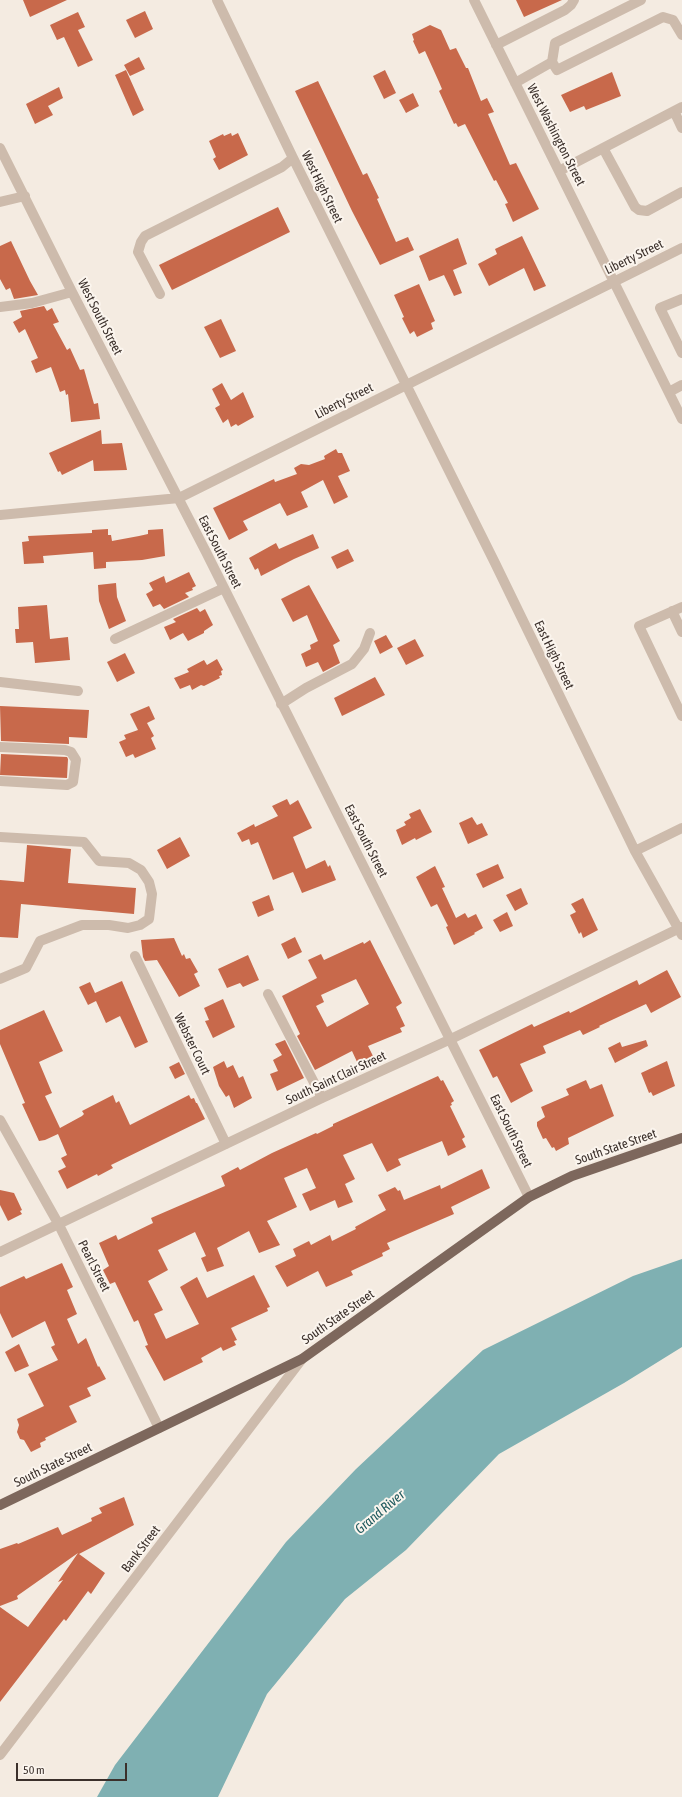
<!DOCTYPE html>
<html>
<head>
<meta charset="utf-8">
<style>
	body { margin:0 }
	#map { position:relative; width:682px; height:1797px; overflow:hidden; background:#f4ebe1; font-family:"Asap Condensed",sans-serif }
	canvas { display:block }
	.scale { position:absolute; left:16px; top:1763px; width:111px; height:18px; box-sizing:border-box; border:2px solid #3b302b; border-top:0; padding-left:5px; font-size:12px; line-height:14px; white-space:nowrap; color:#3b302b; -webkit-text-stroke:3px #fbf5ee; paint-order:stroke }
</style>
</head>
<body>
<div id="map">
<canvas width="682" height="1797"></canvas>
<div class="scale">50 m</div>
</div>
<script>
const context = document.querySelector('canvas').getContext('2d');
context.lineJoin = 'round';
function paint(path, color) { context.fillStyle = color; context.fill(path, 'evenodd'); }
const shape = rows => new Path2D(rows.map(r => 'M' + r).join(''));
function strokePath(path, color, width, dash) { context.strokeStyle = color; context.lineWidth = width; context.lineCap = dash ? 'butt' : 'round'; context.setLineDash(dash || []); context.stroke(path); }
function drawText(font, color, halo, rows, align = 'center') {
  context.font = font + ' "Asap Condensed",sans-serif'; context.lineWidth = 4; context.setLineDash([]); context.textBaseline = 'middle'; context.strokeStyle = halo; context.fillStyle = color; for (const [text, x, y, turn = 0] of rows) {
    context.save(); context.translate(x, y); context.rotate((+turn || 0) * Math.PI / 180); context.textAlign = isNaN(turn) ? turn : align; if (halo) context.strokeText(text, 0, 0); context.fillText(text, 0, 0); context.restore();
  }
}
paint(shape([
	[682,1259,682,1347,624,1383,499,1454,406,1550,345,1599,267,1694,218,1797,97,1797,115,1765,286,1542,356,1469,483,1350,633,1276]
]), '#7fb0b2');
paint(shape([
	[23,0,67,0,30,17],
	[516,0,562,0,524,17],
	[145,11,153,29,135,38,126,20],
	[78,12,85,27,78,30,93,60,78,67,64,37,57,40,50,25],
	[430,25,441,30,450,50,456,48,466,68,468,68,481,101,487,98,494,112,488,114,510,165,516,163,539,209,513,222,505,204,508,203,496,180,494,181,465,124,458,127,456,123,454,124,439,91,442,89,439,82,425,51,419,54,413,41,414,40,412,34],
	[139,57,145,69,130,76,124,65],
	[126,70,144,110,133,116,115,75],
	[385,70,396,93,384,99,373,76],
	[612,72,621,96,586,110,584,106,570,112,561,95],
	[318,81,363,175,367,173,379,198,377,199,396,242,408,237,414,250,380,265,352,211,295,91],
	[59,87,63,98,48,106,53,115,35,124,26,104],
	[413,93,419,106,406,113,399,100],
	[231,133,232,136,238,133,248,155,219,170,213,159,216,157,209,141,223,134,224,136],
	[278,207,290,232,172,290,159,265],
	[522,236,546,286,534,291,524,268,489,286,478,264,497,254,495,249],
	[458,238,467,264,453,270,462,293,454,296,444,275,429,281,419,256],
	[11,241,30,281,38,295,14,299,10,288,6,290,0,279,0,246],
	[419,284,435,321,431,323,433,329,417,337,414,331,410,334,402,318,404,317,394,295],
	[44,306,47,311,52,308,59,322,53,324,67,350,70,348,80,370,84,369,94,404,98,403,100,419,71,422,68,394,66,395,65,390,60,392,51,367,36,373,31,361,38,358,25,329,19,333,13,322,22,317,20,311],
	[221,319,236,351,220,358,204,327],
	[222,383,231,400,243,392,254,417,238,426,236,424,231,427,228,419,223,423,215,408,220,405,212,389],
	[101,430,102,444,122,443,127,470,94,471,93,460,62,475,60,471,58,472,49,453],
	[336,449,338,453,342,453,350,471,338,476,348,497,334,504,323,480,301,492,308,507,287,516,280,503,243,521,248,530,229,540,213,508,274,479,275,482,297,474,294,468,301,464,309,465,325,459,324,456],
	[108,529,108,535,111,535,112,541,139,536,148,534,148,530,163,529,165,556,142,560,106,562,106,568,94,569,93,552,43,556,44,563,24,564,22,542,29,541,28,536,92,533,92,530],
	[313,534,319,548,294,559,261,576,258,568,255,570,249,558,276,543,279,549],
	[348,549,354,561,337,569,331,557],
	[189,572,196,586,192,588,193,590,185,593,189,597,164,609,160,604,153,607,146,594,153,590,149,583,164,576,166,583],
	[116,583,117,597,126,621,109,629,99,601,98,585],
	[309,585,340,641,333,645,340,663,323,672,318,662,306,667,301,654,311,649,310,645,318,641,307,615,293,622,281,599],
	[47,605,50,639,68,637,70,660,35,663,33,642,16,643,15,629,19,629,18,607],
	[197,608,200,612,205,609,213,625,204,631,204,633,188,641,183,633,170,640,164,627,176,622,173,619],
	[386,635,393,647,380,654,374,641],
	[415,639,424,656,406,665,397,648],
	[125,653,135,673,117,682,107,662],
	[217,659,223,670,221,671,222,675,219,676,220,678,204,686,201,685,192,690,190,685,180,689,174,678,189,672,187,669,204,660,207,665],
	[375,677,385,695,342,716,334,698],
	[0,706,89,710,87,738,69,737,69,744,1,741],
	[149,706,155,719,147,723,154,736,151,738,156,749,135,758,133,754,126,757,119,742,126,739,124,735,138,730,130,714],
	[1,754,67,757,68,759,67,778,0,775],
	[287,799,290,805,298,800,312,828,293,837,306,869,325,860,328,867,330,865,336,880,302,893,293,872,273,880,258,842,251,845,249,839,242,842,237,833,254,824,255,827,278,816,272,806],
	[420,809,432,832,416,840,415,838,402,845,396,830,406,825,404,822,411,818,409,814],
	[472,817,477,825,482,823,488,835,468,844,459,823],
	[180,837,190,856,167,869,157,850],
	[27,845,71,849,68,883,136,888,134,914,21,904,18,938,0,937,0,880,24,882],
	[498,864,504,878,483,888,476,874],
	[435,866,445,887,442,888,456,918,465,913,468,918,476,914,483,928,474,933,475,934,454,945,446,927,448,926,437,904,431,907,416,877],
	[521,888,528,904,515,911,506,895],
	[269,895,274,910,258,917,252,902],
	[583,898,598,930,583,938,581,932,579,934,570,915,576,912,571,904],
	[507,912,513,926,500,932,493,920],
	[295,937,302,952,288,959,281,944],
	[174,938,182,956,184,954,186,959,190,958,198,972,194,974,200,986,179,997,157,960,145,961,143,957,141,940],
	[370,940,402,1003,396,1007,405,1026,400,1028,402,1032,368,1046,373,1056,358,1064,352,1051,315,1070,297,1036,300,1034,282,996,317,978,308,960,321,954,324,960,363,942,364,944],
	[356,979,369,1004,327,1027,316,1006,324,1002,321,995],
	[248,955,259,980,243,987,240,983,227,988,218,969],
	[667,970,681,997,651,1013,646,1004,599,1026,600,1027,583,1035,580,1030,543,1046,546,1053,520,1064,533,1091,511,1103,497,1076,493,1078,479,1050,532,1024,534,1027,569,1011,570,1013,637,980,639,985],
	[122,981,148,1042,135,1048,120,1016,106,1023,96,1001,88,1005,79,987,90,982,95,993],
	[223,999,235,1027,213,1038,205,1021,209,1020,204,1008],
	[44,1010,63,1051,39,1062,52,1093,45,1096,60,1128,82,1116,84,1114,82,1111,113,1095,116,1103,119,1101,130,1125,189,1095,191,1099,194,1098,196,1103,197,1103,205,1119,111,1165,113,1168,98,1176,97,1174,67,1189,58,1171,66,1167,61,1158,67,1155,58,1134,45,1140,39,1141,22,1104,25,1103,0,1044,0,1030],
	[285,1040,304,1078,277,1091,270,1074,278,1071,273,1060,282,1055,275,1044],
	[646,1040,648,1046,615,1063,608,1048,620,1042,622,1047],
	[224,1061,227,1068,233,1065,239,1078,243,1076,252,1098,234,1108,229,1095,226,1097,219,1086,213,1067],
	[667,1061,675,1086,653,1096,651,1092,649,1093,641,1073],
	[179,1062,185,1074,175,1079,169,1067],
	[438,1076,441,1081,443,1080,454,1101,451,1103,452,1105,450,1106,465,1137,462,1139,466,1147,448,1156,442,1141,398,1159,401,1165,387,1172,372,1143,343,1155,355,1179,345,1184,353,1202,338,1208,335,1200,310,1211,302,1194,316,1188,307,1168,284,1178,297,1207,267,1221,280,1245,259,1253,249,1231,217,1248,224,1266,207,1272,201,1258,206,1256,195,1232,158,1250,168,1270,148,1281,163,1310,154,1314,166,1339,199,1324,180,1287,197,1277,207,1298,254,1275,270,1307,267,1308,268,1311,231,1328,237,1340,234,1341,236,1345,223,1351,221,1347,201,1358,203,1362,164,1381,145,1346,148,1345,138,1320,134,1322,115,1282,110,1284,103,1270,109,1266,99,1243,116,1235,118,1240,153,1223,151,1218,225,1186,221,1176,238,1167,240,1170,272,1153,316,1133,317,1134,333,1126,333,1124],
	[586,1080,590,1089,602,1084,614,1116,568,1138,569,1144,556,1151,554,1147,552,1148,546,1138,543,1139,537,1126,537,1122,545,1117,541,1107,569,1095,566,1089],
	[482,1169,490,1188,451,1207,454,1214,387,1243,390,1249,382,1253,383,1256,351,1271,353,1275,326,1287,318,1271,287,1287,275,1266,296,1256,293,1249,309,1241,311,1245,330,1235,332,1241,356,1229,355,1227,386,1210,378,1195,395,1187,398,1191,400,1190,404,1200,440,1185,441,1189],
	[0,1190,14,1193,22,1210,20,1211,22,1214,8,1221,0,1205],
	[62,1263,73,1287,67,1290,77,1314,67,1319,78,1344,86,1338,98,1367,99,1366,106,1379,87,1388,91,1396,69,1406,77,1422,45,1438,46,1440,40,1443,41,1447,31,1452,24,1440,20,1439,17,1432,19,1425,17,1419,44,1406,28,1374,58,1360,51,1347,55,1345,45,1321,12,1338,0,1313,0,1287,24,1276,26,1279],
	[19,1344,29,1366,15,1372,5,1352],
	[124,1497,134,1525,79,1554,105,1573,91,1594,88,1591,66,1621,64,1619,56,1629,0,1702,0,1607,28,1627,63,1580,58,1582,78,1553,17,1596,18,1599,0,1606,0,1549,17,1543,18,1544,58,1527,62,1535,92,1521,91,1518,102,1513,99,1508]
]), '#c8694b');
strokePath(shape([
	[217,0,293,158,495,563,635,851,682,935],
	[474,0,682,419],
	[496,45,565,10,571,5,574,0],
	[552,62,557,70,663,17,673,20,682,35],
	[515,83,552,62,555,43,641,0],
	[674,111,682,128],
	[0,148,72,292,206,552,529,1197],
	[603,148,635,207,639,210,647,211,682,192],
	[559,171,682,107],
	[0,202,25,196],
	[160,294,138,252,141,242,145,236,282,167,293,158],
	[682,299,660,308,682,353],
	[0,307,32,303,72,292],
	[669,392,682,385],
	[0,515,179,498,682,248],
	[682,607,639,626,682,716],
	[672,611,682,632],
	[115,639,224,588],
	[0,682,78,691],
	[281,704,306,688,352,664,364,649,370,633],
	[0,747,65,750,71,752,76,760,73,782,67,785,0,781],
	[0,837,84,842,99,861,129,863,141,870,149,882,152,894,149,919,140,925,128,928,109,925,82,925,40,941,26,968,0,979],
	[635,851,682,828],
	[135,956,226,1144],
	[268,994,322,1098],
	[0,1120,59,1225,159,1428],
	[0,1252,322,1098,451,1039,682,927],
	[0,1755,302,1359]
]), '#cdbbac', 10);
strokePath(shape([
	[0,1505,302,1359,529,1197,572,1176,682,1138]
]), '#7d675c', 10);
drawText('13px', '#3b302b', '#fbf5ee', [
	["West Washington Street",556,135,63],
	["West High Street",322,187,64],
	["Liberty Street",634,257,-26],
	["West South Street",100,317,63],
	["Liberty Street",344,401,-27],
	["East South Street",220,552,63],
	["East High Street",554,655,64],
	["East South Street",366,841,63],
	["Webster Court",192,1044,64],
	["South Saint Clair Street",336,1078,-25],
	["East South Street",511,1131,64],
	["South State Street",616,1147,-19],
	["Pearl Street",94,1266,63],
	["South State Street",338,1317,-35],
	["South State Street",53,1465,-26],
	["Bank Street",141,1549,-53]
]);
drawText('italic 14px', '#1f5a5e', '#fbf5ee', [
	["Grand River",380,1512,-40]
]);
</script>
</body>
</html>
